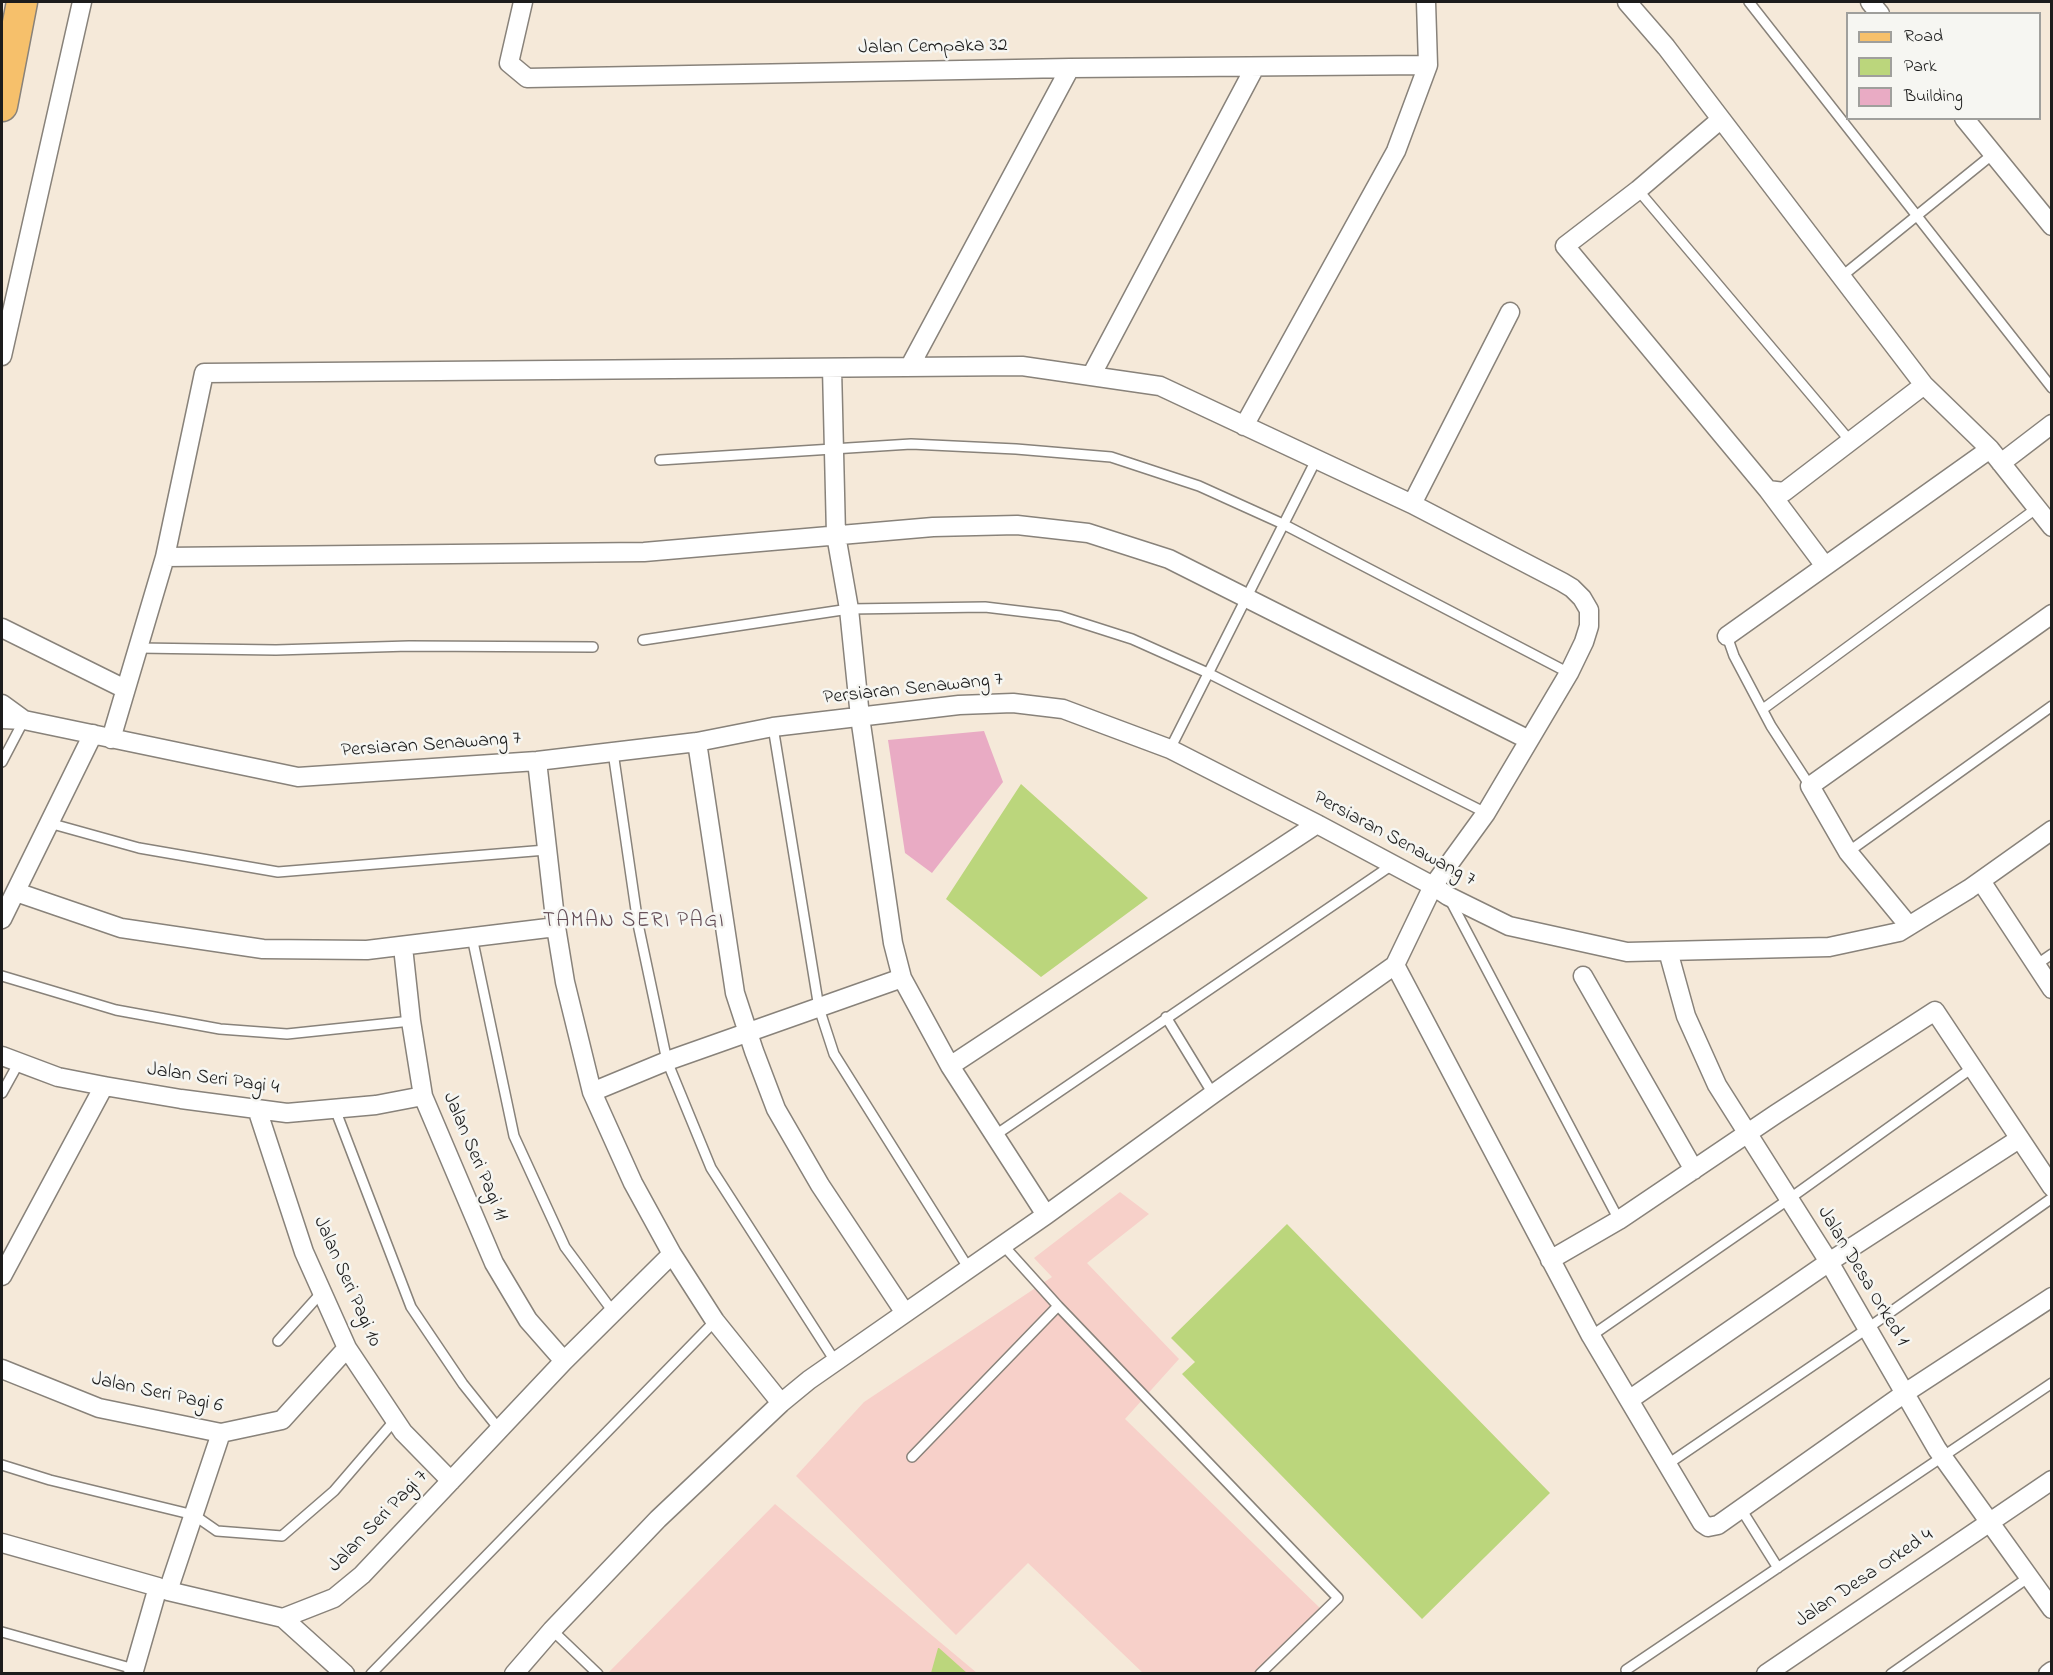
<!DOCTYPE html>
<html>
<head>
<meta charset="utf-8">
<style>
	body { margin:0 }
	#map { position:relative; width:2053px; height:1675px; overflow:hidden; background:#f5e9d9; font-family:"Indie Flower",sans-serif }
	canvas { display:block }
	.frame { position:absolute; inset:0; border:3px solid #1c1c1c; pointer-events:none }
	.legend { position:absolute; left:1846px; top:12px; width:195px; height:108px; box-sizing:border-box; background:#f6f6f2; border:2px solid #9f9f9c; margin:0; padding:8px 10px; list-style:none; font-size:18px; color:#1c1c1c }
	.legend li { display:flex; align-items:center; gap:12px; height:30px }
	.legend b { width:30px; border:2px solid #9f9f9c }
</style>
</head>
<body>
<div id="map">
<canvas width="2053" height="1675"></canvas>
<div class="frame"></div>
<ul class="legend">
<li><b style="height:8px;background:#f6c06b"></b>Road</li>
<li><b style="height:16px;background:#bbd67c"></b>Park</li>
<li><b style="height:16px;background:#e9abc4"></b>Building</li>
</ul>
</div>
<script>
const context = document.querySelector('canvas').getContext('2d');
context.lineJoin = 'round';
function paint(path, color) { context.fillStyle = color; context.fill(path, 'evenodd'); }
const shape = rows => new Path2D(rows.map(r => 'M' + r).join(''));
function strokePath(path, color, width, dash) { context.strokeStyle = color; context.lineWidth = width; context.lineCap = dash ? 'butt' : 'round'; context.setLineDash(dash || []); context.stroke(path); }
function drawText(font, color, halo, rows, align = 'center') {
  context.font = font + ' "Indie Flower",sans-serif'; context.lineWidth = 5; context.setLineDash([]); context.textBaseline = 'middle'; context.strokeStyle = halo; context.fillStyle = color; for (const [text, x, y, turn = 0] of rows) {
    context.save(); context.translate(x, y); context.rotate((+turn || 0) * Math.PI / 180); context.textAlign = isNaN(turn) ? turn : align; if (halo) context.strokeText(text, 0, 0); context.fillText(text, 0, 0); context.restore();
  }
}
paint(shape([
	[1120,1192,1149,1214,1087,1263,1179,1359,1125,1419,1321,1609,1263,1673,1143,1673,1028,1563,956,1635,796,1476,864,1402,1052,1277,1034,1258],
	[775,1504,977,1673,607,1674]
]), '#f7d0c9');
paint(shape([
	[1021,784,1148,898,1041,977,946,899],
	[1287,1224,1550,1493,1422,1619,1182,1374,1195,1362,1171,1338],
	[938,1648,939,1648,967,1673,931,1673]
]), '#bbd67c');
paint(shape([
	[984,731,1003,782,932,873,905,853,888,740]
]), '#e9abc4');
const lane = shape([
	[1749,2,2052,388],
	[1638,190,1851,442],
	[1841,277,1993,154],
	[660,460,911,444,1016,449,1111,457,1199,486,1283,524,1569,673],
	[1727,636,1734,656,1771,726,1810,786],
	[643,640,849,609,985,607,1060,616,1132,639,1208,673,1486,813],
	[138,648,276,650,409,646,593,647],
	[1763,709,2037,508],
	[773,727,819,1008,834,1054,969,1269],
	[1170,749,1316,460],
	[613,752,638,924,667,1061,711,1168,835,1361],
	[2,762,24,720],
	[49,823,139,848,278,872,546,850],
	[1848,852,2052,706],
	[1449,898,1619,1220],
	[472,937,514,1136,565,1247,614,1313],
	[2036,965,2052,954],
	[2,976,116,1010,220,1029,287,1034,411,1021],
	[1166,1017,1213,1094],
	[2,1093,18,1064],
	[335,1109,411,1307,463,1384,499,1429],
	[994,1136,1392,865],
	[1003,1245,1058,1306],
	[1591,1336,1789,1199,1972,1068],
	[278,1341,322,1292],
	[912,1457,1058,1306,1338,1598,1260,1674],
	[1668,1464,1868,1328,2052,1198],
	[2,1465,50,1480,194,1515,217,1531,282,1536,334,1491,395,1420],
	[1741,1509,1778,1568],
	[552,1630,598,1674],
	[2,1632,134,1669],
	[1626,1670,2052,1383],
	[371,1674,715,1321],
	[1891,1674,2029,1577]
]);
const street = shape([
	[523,2,509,63,527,78,1070,68,1428,65],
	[1627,2,1666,47,1924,385,1990,449,2052,527],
	[1870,2,1880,14],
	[1964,118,2052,226],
	[1720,120,1638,190,1565,246,1768,490,1825,566],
	[2,356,82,2],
	[910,366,1070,68],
	[832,368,836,535,849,609,860,717,893,943,902,978,950,1066,1046,1215],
	[1091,376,1255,67],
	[1244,426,1396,151,1428,65,1426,2],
	[2001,463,2052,424],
	[1768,490,1784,492,1924,385],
	[1412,504,1510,312],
	[165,557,644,552,933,527,1017,525,1088,533,1169,559,1529,740],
	[2,628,125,689],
	[1727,636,1990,449],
	[2,704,24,720],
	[2,719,24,720,298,777,537,761,697,742,773,727,959,705,1013,703,1063,709,1170,749,1317,824,1433,886,1448,896,1509,926,1627,952,1829,947,1899,932,1969,889,2052,830],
	[111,739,165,557,204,373,1022,366,1160,386,1412,504,1562,582,1572,588,1582,598,1589,610,1589,626,1584,642,1569,673,1486,813,1433,886,1395,965,1213,1094,1046,1215,809,1380,781,1403,658,1519,552,1630,514,1674],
	[697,742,735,993,754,1051,776,1109,820,1185,905,1313],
	[537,761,556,927,565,982,592,1092,633,1183,672,1254,715,1321,781,1403],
	[1981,881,2052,989],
	[16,892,121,928,263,949,367,950,556,927],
	[2,919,93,734],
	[1909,926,1848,852,1810,786,2052,614],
	[403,947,411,1021,423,1096,494,1263,528,1320,564,1361],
	[1668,951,1686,1016,1717,1085,1829,1262,1937,1449,2052,1609],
	[1395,965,1591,1336,1702,1523,1708,1527,1718,1525,1905,1393,2052,1297],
	[1583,976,1694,1170],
	[2,1056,58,1077,104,1086,181,1099,287,1113,376,1105,423,1096],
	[950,1066,1317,824],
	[592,1092,667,1061,902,978],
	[257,1109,304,1252,347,1348,403,1432,451,1481],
	[1550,1260,1619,1220,1776,1114,1935,1011,2052,1187],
	[2,1276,104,1086],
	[2,1369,99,1408,221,1433,282,1420,347,1348],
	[1629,1400,1829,1262,2019,1139],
	[2,1543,158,1587,168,1591,283,1618,334,1598,362,1575,564,1361,672,1254],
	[168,1591,221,1433],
	[283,1618,345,1674],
	[133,1674,158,1587],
	[1766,1674,2052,1480],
	[2048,1674,2052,1671]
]);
const primary = shape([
	[2,106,22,2]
]);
strokePath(lane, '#88827a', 12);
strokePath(street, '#88827a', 21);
strokePath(primary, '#88827a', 33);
strokePath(lane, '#fff', 9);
strokePath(street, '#fff', 18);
strokePath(primary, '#f6c06b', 30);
drawText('20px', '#1c1c1c', '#f6f6f2', [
	["Jalan Cempaka 32",933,48,-1],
	["Persiaran Senawang 7",913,690,-6],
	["Persiaran Senawang 7",431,746,-4],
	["Persiaran Senawang 7",1394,840,28],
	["Jalan Seri Pagi 4",213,1080,8],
	["Jalan Seri Pagi 11",474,1157,67],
	["Jalan Desa Orked 1",1862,1277,59],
	["Jalan Seri Pagi 10",346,1282,66],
	["Jalan Seri Pagi 6",157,1394,12],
	["Jalan Seri Pagi 7",379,1522,-46],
	["Jalan Desa Orked 4",1865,1579,-34]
]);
context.letterSpacing = '1.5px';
drawText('21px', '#644e57', '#f6f6f2', [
	["TAMAN SERI PAGI",634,923]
]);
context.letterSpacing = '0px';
</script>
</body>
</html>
